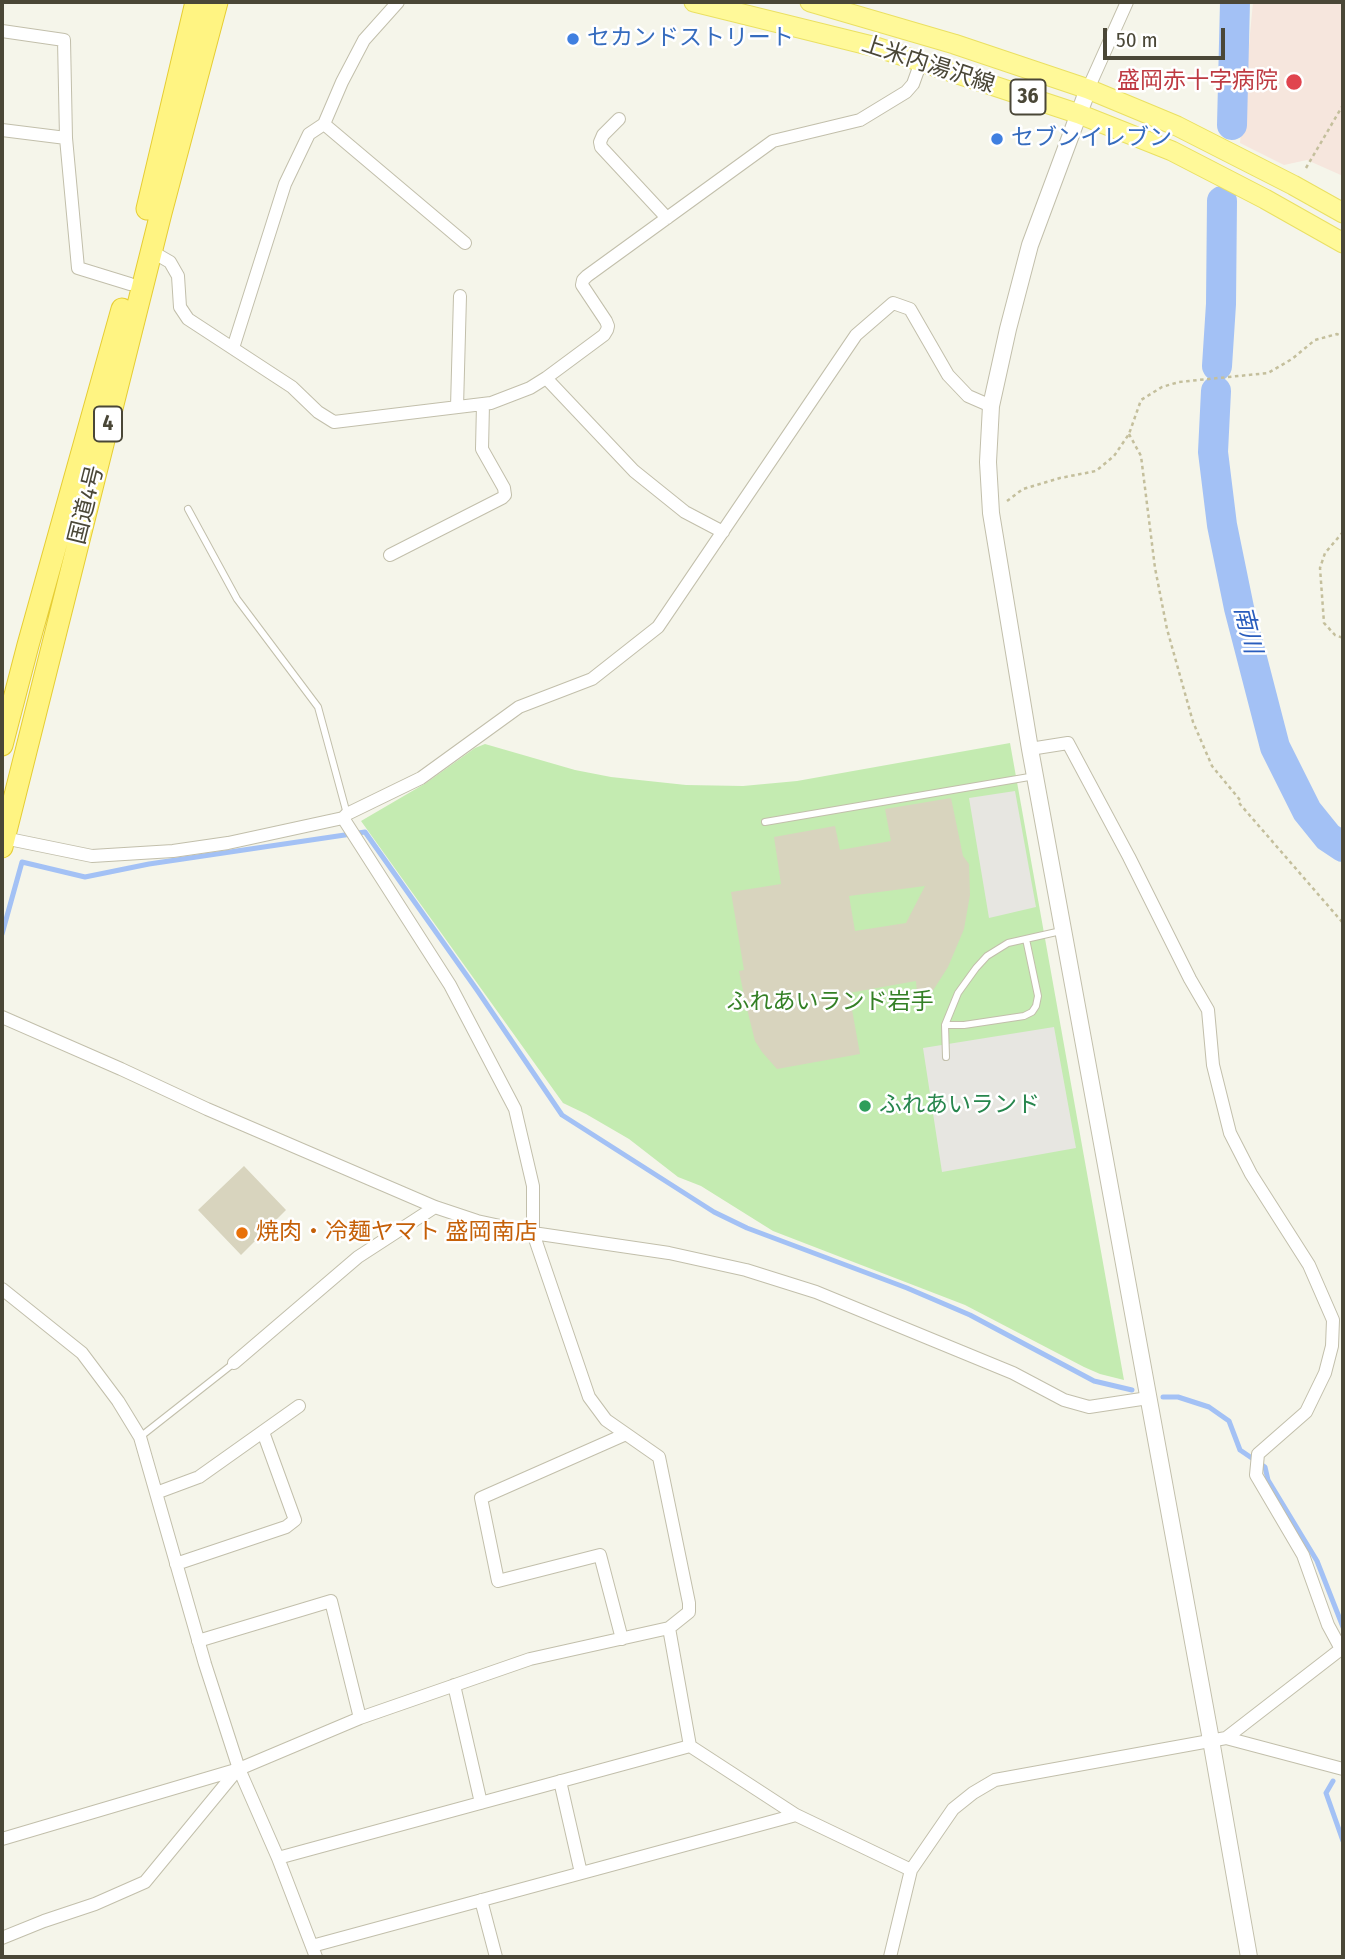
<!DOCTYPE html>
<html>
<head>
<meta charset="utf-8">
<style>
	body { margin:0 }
	#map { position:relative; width:1345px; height:1959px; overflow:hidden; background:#f5f5ea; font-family:"Fira Sans Condensed",sans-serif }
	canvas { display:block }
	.frame { position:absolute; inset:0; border:4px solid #4a4737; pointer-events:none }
	.scale { position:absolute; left:1103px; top:28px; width:122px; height:32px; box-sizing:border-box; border:4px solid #4a4737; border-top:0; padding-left:9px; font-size:21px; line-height:24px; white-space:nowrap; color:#4a4737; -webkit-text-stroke:5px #fff; paint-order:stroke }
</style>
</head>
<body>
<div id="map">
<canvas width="1345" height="1959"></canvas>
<div class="frame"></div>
<div class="scale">50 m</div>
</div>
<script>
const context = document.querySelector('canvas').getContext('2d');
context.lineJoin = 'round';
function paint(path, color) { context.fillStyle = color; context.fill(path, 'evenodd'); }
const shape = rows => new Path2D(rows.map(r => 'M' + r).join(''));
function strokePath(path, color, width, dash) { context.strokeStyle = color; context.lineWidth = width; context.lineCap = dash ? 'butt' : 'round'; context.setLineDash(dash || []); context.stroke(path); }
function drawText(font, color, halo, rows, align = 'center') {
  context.font = font + ' "Fira Sans Condensed","Noto Sans JP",sans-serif'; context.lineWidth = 5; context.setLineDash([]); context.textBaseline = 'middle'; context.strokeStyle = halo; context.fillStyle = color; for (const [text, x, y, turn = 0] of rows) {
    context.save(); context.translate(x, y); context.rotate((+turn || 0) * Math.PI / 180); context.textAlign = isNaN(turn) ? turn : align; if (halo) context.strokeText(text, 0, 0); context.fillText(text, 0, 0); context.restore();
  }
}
paint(shape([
	[1253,2,1343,2,1343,176,1307,160,1284,165,1240,143]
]), '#f6e6dd');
paint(shape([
	[1010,743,1124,1380,1100,1374,1084,1367,965,1305,773,1231,701,1186,678,1177,629,1139,586,1114,563,1103,361,821,426,783,475,748,485,744,575,770,611,777,686,785,743,786,797,781]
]), '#c4ebb1');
paint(shape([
	[1015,791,1036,907,989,918,969,798],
	[1054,1027,1076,1148,942,1172,923,1048]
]), '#e7e6e1');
strokePath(shape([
	[2,934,22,862,85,877,149,864,365,832,477,990,562,1115,714,1212,747,1228,907,1288,970,1315,1094,1381,1132,1390],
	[1163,1397,1178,1397,1209,1407,1229,1421,1240,1450,1265,1467,1268,1480,1317,1561,1343,1627],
	[1333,1781,1326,1793,1343,1841]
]), '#a3c1f5', 5);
strokePath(shape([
	[1232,125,1235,2],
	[1217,366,1221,304,1222,201],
	[1216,391,1213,452,1222,525,1239,608,1275,747,1307,811,1328,837,1343,847]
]), '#a3c1f5', 30);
paint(shape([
	[951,798,963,856,969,864,970,895,964,929,948,967,932,992,918,1005,916,981,849,993,860,1054,777,1069,762,1052,755,1041,746,1005,739,971,744,970,731,892,781,884,774,837,835,826,840,850,891,841,885,809],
	[925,886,906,923,855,931,849,896],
	[244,1166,286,1210,241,1255,198,1210]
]), '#d8d4be');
const service = shape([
	[188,509,237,599,318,707,347,814],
	[765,822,1035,776],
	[945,1025,964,1025,1024,1016,1032,1012,1036,1006,1038,996,1026,939],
	[946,1057,945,1025,958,993,976,968,987,956,1008,943,1061,931],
	[140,1437,234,1363]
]);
const minor = shape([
	[398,2,364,40,342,82,324,124,465,243],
	[2,31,64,40,66,138,78,268,130,284],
	[1088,89,1127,2],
	[619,119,603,135,600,142,601,147,667,218],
	[2,130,66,138],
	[151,251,170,262,178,276,180,307,188,319,292,387,318,412,334,422,491,403,530,388,546,378,634,471,685,512,723,532],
	[233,348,285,184,309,134,324,124],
	[546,378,604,335,607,330,608,326,606,321,582,285,583,280,587,276,773,141,860,120,906,92,913,84,921,62],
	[457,407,460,296],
	[390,555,502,498,505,495,504,488,482,449,483,404],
	[1030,749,1068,743,1129,857,1190,979,1208,1010,1213,1065,1230,1133,1251,1174,1309,1265,1333,1320,1332,1346,1325,1373,1306,1412,1258,1454,1256,1475,1303,1555,1328,1625,1341,1649,1226,1738],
	[4,838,92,856,173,851,228,843,343,818,347,814,421,778,519,707,592,679,658,627,856,335,893,303,910,309,948,375,968,396,991,406],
	[2,1017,121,1069,207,1109,435,1207,477,1221,533,1233,669,1253,746,1270,816,1292,1013,1373,1064,1400,1089,1407,1148,1398],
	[2,1289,82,1353,118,1401,140,1437,205,1664,239,1769,278,1858,316,1957],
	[234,1363,358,1257,435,1207],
	[156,1493,199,1477,299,1406],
	[176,1564,286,1527,295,1520,263,1432],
	[669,1628,690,1746,796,1815,911,1870],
	[622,1639,600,1555,498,1581,481,1498,626,1434],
	[198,1641,331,1601,360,1718],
	[454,1685,481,1803],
	[560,1781,581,1873],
	[2,1839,239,1769,360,1718,530,1659,669,1628,689,1612,689,1603,659,1457,606,1420,589,1397,533,1233,533,1186,515,1109,450,985,343,818],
	[278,1858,690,1746],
	[481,1900,496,1957],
	[2,1938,44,1921,95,1904,145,1882,238,1769],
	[312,1946,796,1815],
	[890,1957,911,1870,953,1809,973,1793,995,1780,1226,1738,1343,1769]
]);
const tertiary = shape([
	[1088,89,1030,245,1008,329,991,406,988,462,991,513,1030,749,1211,1740,1249,1957]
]);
const primary = shape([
	[694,2,876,47,1079,114,1172,151,1265,199,1343,243],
	[810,2,954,44,1088,89,1177,126,1293,185,1343,213]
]);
const trunk = shape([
	[147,209,196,2],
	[2,745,28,645,122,309],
	[2,847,161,213,217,2]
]);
strokePath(service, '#c2bfab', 8);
strokePath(minor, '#c2bfab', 14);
strokePath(tertiary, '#c2bfab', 18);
strokePath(primary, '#eae063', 21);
strokePath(trunk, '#e6cd33', 23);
strokePath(shape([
	[1306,168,1343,105],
	[1129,434,1141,456,1155,568,1167,629,1193,722,1212,766,1240,800,1239,803,1343,923],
	[1007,501,1023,489,1060,478,1096,471,1114,456,1129,434,1141,400,1162,387,1179,382,1268,373,1292,359,1315,340,1337,334,1343,337],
	[1343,532,1325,553,1320,568,1324,623,1335,635,1343,638]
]), '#c4bf9c', 2.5, [3.5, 3.5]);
strokePath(service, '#fff', 6);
strokePath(minor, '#fff', 12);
strokePath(tertiary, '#fff', 16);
strokePath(primary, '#fff999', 19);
strokePath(trunk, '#fff482', 21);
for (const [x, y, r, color] of [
	[573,39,7,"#3f7fe0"],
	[1294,82,9,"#e0444e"],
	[997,139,7,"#3f7fe0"],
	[865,1106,7,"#2e9e5b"],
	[242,1233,7,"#e8710a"]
]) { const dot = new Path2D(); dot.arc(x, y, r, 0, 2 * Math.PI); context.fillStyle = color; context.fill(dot); strokePath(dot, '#fff', 2.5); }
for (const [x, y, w] of [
	[1028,97,35],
	[108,424,28]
]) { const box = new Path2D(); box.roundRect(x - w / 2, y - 17.5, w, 35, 5); context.fillStyle = '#fff'; context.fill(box); strokePath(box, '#4a4737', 2); }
drawText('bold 21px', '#4a4737', null, [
	["36",1028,97],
	["4",108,424]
]);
drawText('23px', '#366cbe', '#fff', [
	["セカンドストリート",587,39],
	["セブンイレブン",1011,139]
], 'left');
drawText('23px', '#4a4737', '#fff', [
	["上米内湯沢線",928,65,18],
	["国道4号",87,505,-76]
]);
drawText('23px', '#be3a42', '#fff', [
	["盛岡赤十字病院",1278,82]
], 'right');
drawText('23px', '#348026', '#fff', [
	["ふれあいランド岩手",830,1003]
]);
drawText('23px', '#27864d', '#fff', [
	["ふれあいランド",879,1106]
], 'left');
drawText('23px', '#c56008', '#fff', [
	["焼肉・冷麺ヤマト 盛岡南店",256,1233]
], 'left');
drawText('italic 24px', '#295dbd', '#fff', [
	["南川",1247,630,76]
]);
</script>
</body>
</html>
